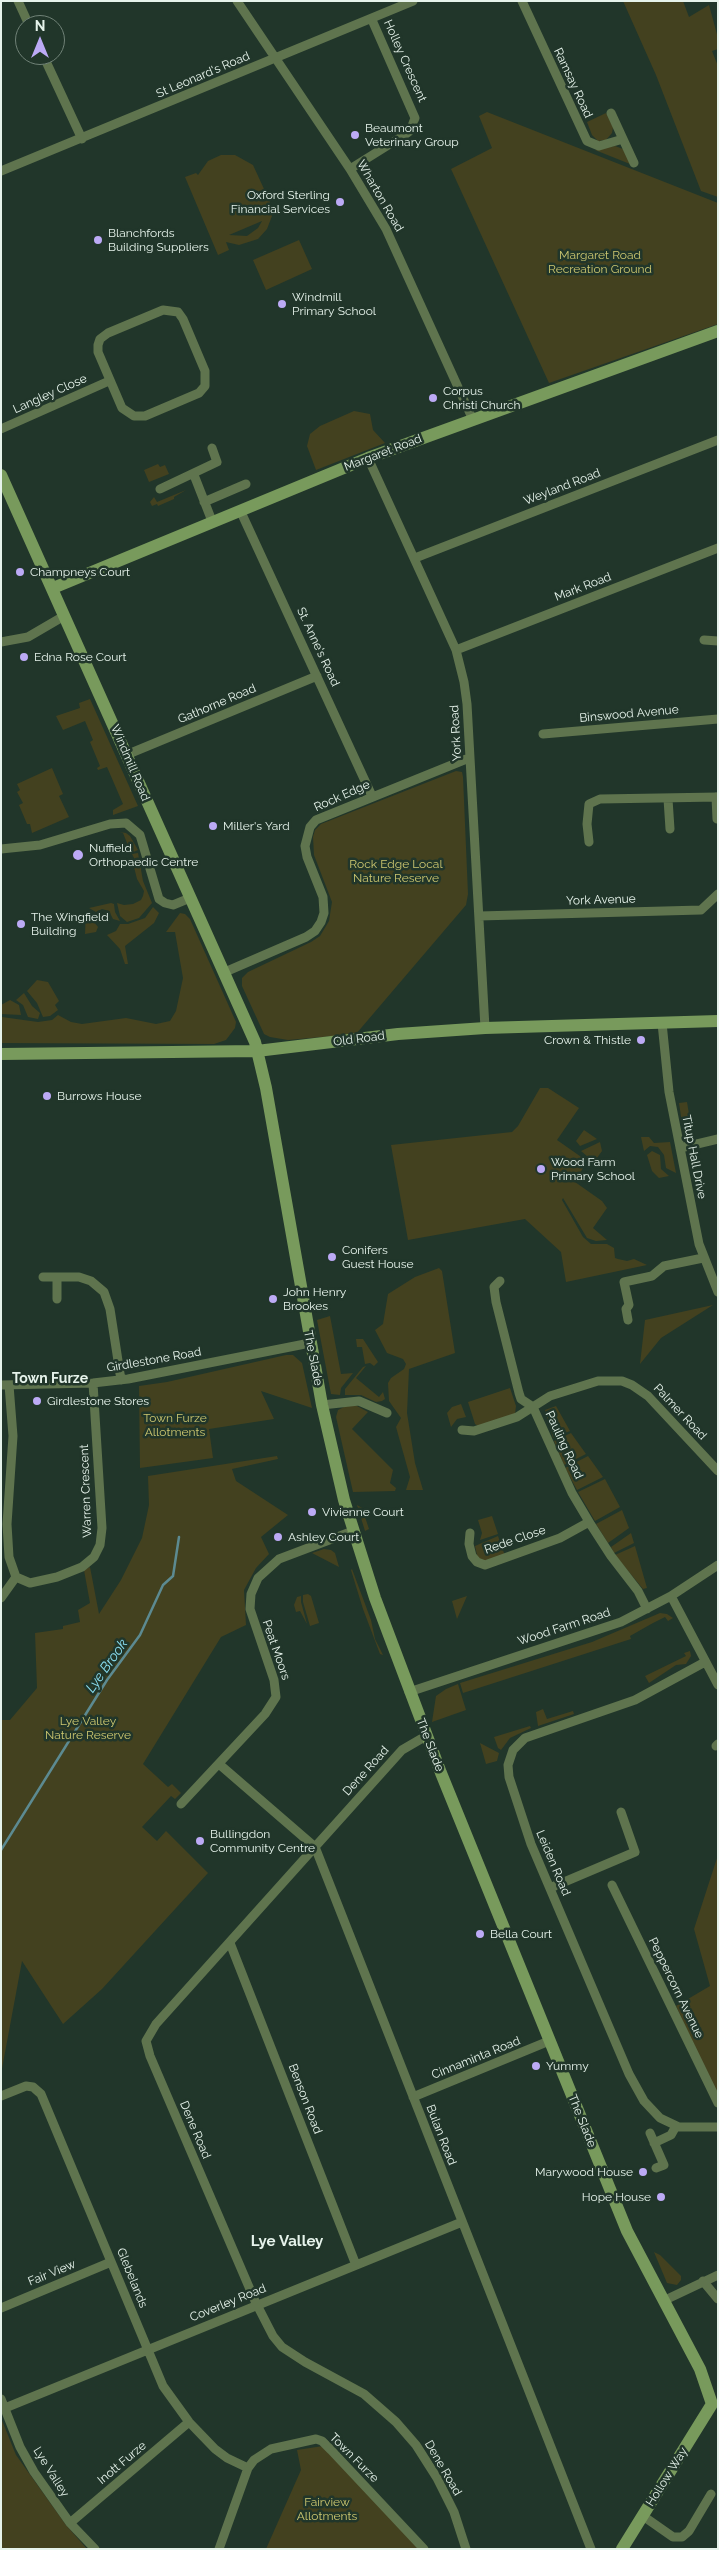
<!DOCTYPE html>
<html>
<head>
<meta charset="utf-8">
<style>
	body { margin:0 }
	#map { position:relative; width:719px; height:2550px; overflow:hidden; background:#21362a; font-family:Raleway,sans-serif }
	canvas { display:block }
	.frame { position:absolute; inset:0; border:2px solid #e6f3eb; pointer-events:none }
	.north { position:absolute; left:15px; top:15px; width:50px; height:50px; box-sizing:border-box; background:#21362a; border:1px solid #708277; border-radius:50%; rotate:0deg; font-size:14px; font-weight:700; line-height:20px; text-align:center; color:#e6f3eb }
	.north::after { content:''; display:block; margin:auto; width:18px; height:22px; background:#bcaaf5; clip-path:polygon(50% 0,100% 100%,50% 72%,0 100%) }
</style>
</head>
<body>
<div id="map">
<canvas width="719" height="2550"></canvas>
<div class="frame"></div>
<div class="north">N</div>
</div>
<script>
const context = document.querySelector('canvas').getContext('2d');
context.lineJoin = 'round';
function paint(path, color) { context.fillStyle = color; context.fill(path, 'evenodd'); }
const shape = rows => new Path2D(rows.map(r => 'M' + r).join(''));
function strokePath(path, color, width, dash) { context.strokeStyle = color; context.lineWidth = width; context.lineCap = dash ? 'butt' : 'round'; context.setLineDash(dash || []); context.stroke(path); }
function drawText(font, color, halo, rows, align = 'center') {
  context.font = font + ' Raleway,sans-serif'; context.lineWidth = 5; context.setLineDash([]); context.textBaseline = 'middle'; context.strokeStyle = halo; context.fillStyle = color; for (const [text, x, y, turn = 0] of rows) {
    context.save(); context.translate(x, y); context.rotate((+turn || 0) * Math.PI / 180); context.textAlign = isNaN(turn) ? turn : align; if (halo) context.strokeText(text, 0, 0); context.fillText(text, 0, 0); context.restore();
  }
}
paint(shape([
	[623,1,683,1,689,17,709,5,718,38,718,49,712,51,718,66,718,197,701,191,656,75],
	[487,112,718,203,718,324,549,383,451,169,492,148,479,116],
	[606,113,613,127,612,133,606,140,598,141,592,135,587,122],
	[615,146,623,149,630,164,595,150],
	[221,155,235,155,253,165,270,202,272,216,267,229,258,239,239,245,226,242,229,250,218,255,185,177,196,173,198,175,208,161],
	[262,221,258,228,247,236,229,235],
	[299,240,312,269,266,290,253,260],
	[354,411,370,414,373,430,385,443,316,470,307,446,310,434,320,426],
	[158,464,160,467,165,465,169,474,149,482,144,470],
	[186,490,174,497,174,499,158,506,157,504,152,506,150,502,154,497,157,502],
	[90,699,138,806,113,815,113,810,123,804,107,767,98,770,97,768,100,766,90,742,93,740,85,721,63,730,56,716,80,708,79,703],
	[52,768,63,794,59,796,69,817,32,833,30,824,27,824,19,805,23,803,17,792,20,790,17,784],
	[456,771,462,772,463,777,468,894,466,905,356,1034,288,1040,270,1037,264,1034,242,986,242,978,248,972,311,942,320,936,329,921,332,902,314,855,313,837,315,830,321,824],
	[119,832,126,833,130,836,138,850,131,853,123,833],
	[138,853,143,881,152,903,139,918,127,922,120,916,117,903,124,905,133,904,141,900,143,896,144,891,137,879,134,867,136,862,132,854],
	[111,903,114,904,115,912,120,921,113,919,109,911,102,909,96,912,89,908],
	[153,907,159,913,154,923,125,946,128,964,125,964,120,949,107,935,116,931,120,924,128,924,145,918],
	[88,911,95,915,94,922,98,927,96,932,85,934,86,912],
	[180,913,185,914,190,919,236,1022,235,1028,226,1040,214,1044,1,1043,2,1017,38,1022,52,1020,58,1015,71,1022,82,1024,126,1018,156,1024,170,1021,176,1011,183,978,175,932,166,932],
	[37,980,48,982,59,1001,55,1005,58,1010,50,1016,43,1017,37,1003,27,991],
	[24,993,32,1006,40,1013,38,1019,28,1017,23,1005,16,1000],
	[10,1000,19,1005,21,1015,1,1014,1,1005],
	[540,1088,548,1088,579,1108,557,1140,587,1161,575,1182,602,1201,607,1208,593,1228,607,1240,596,1241,587,1238,563,1198,562,1200,583,1237,591,1244,607,1244,614,1248,615,1258,618,1259,627,1261,634,1259,647,1265,566,1282,561,1252,525,1219,408,1240,391,1145,512,1132,518,1126],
	[687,1102,691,1126,694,1136,688,1132,682,1123,679,1103],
	[584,1130,597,1139,580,1146,576,1141],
	[649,1137,654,1143,670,1142,676,1173,666,1168,664,1155,658,1147,650,1146,644,1151,641,1137],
	[600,1142,602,1151,594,1162,581,1151],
	[652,1151,660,1155,661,1169,669,1176,659,1178,652,1171,647,1155],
	[439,1268,442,1271,455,1353,409,1369,407,1413,415,1463,423,1490,406,1490,410,1477,396,1427,401,1418,389,1401,388,1383,391,1378,404,1369,406,1364,403,1359,387,1353,375,1330,383,1324,388,1294,415,1277],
	[713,1305,661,1338,640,1364,645,1320],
	[330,1316,341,1374,353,1373,341,1388,340,1395,331,1394,317,1320],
	[356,1339,363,1339,378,1362,374,1366,370,1363,365,1364,362,1347,357,1347],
	[286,1355,293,1355,302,1363,312,1408,261,1391,274,1419,209,1429,213,1458,140,1468,139,1386,167,1382],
	[366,1366,356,1378,379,1397,383,1392,385,1399,382,1401,376,1402,361,1395,345,1395,345,1389,363,1367],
	[510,1388,516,1406,515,1414,478,1426,475,1424,468,1402],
	[461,1404,466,1417,457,1419,451,1427,447,1413,452,1407],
	[346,1406,357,1406,368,1412,352,1429,393,1470,390,1483,396,1488,395,1491,353,1492,336,1417,338,1410],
	[556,1406,570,1431,553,1438,545,1410],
	[571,1433,586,1454,564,1465,554,1441],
	[277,1456,278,1459,232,1469,236,1481,288,1515,261,1537,269,1554,256,1568,244,1590,246,1625,221,1637,143,1764,168,1787,172,1784,181,1793,175,1799,171,1796,142,1827,157,1841,166,1831,208,1873,102,1989,63,2024,22,1961,1,2074,1,1720,10,1720,37,1688,35,1633,63,1629,63,1626,80,1622,78,1610,90,1603,84,1570,90,1567,99,1614,121,1580,142,1538,149,1505,148,1476],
	[588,1456,603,1477,577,1490,565,1468],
	[605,1479,620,1507,595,1521,578,1492],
	[357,1505,362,1508,369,1529,365,1531],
	[622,1510,629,1528,608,1543,596,1524],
	[492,1516,498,1534,480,1540,482,1533,478,1520],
	[631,1533,634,1543,614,1553,611,1547],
	[498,1536,505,1556,487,1561,478,1559,475,1546],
	[635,1546,647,1588,643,1589,615,1555],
	[324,1549,331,1550,335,1553,339,1567,312,1553],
	[352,1569,371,1620,375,1639,383,1655,380,1654,363,1609,351,1570],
	[308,1594,311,1596,319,1623,310,1626,303,1602,303,1595],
	[301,1596,301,1602,307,1624,300,1611,296,1612,294,1605,297,1597],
	[467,1596,457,1619,452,1601],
	[660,1613,667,1614,673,1618,668,1621,665,1617,653,1623,630,1636,631,1639,463,1693,460,1683,592,1642],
	[690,1651,691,1656,686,1664,676,1665,649,1683,645,1676,686,1656,684,1653],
	[458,1684,466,1710,432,1722,436,1696,446,1689],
	[543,1709,547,1719,573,1711,574,1714,538,1726,536,1712],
	[530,1726,531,1728,510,1738,501,1750,498,1748,494,1737],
	[480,1743,499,1753,497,1761,486,1764],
	[718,1855,718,2098,676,2006,710,1986,694,1929],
	[654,2252,660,2255,681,2276,681,2280,677,2285,667,2283],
	[1,2418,16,2455,66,2525,87,2549,1,2549],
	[323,2446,420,2549,266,2549,301,2470,297,2450]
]), '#43411f');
strokePath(shape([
	[1,1850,107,1680,140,1635,163,1585,173,1576,179,1537]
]), '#5c8a91', 2.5);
strokePath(shape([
	[18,1,29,25],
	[237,1,350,169,386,229,473,420],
	[522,1,587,141,599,146,623,139],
	[43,55,82,139],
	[611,113,634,163],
	[350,169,406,134,410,131,415,118,372,20],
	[1,171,413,1],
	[163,310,178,312,183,319,205,371,205,386,199,393,145,416,134,416,122,408,98,352,98,345,100,339,108,333,163,310],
	[1,429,109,381],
	[368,458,456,650,464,682,467,704,485,1028],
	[194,475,212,521],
	[160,489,217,462,212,448],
	[204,502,246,484],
	[240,510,372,796],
	[415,558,718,440],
	[704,640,718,641],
	[1,642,28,637,64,616],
	[456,650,718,548],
	[543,734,718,719],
	[126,755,317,676],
	[716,797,717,819],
	[668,799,670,829],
	[589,842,587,824,589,804,600,799,718,797],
	[1,849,40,845,110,824,126,823,140,835,159,899,165,903,173,905,190,898],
	[479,916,701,910,718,894],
	[225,972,306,937,315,931,321,922,324,913,323,897,307,857,305,846,310,827,316,820,469,758],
	[662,1023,669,1092,699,1244,718,1292],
	[680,1148,718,1139],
	[43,1277,79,1277,91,1281,104,1292,110,1309,121,1380],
	[57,1277,57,1299],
	[500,1281,494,1287,496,1302,519,1393,521,1399,533,1407,572,1493,591,1525,611,1556,638,1591,647,1609],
	[628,1320,626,1309,629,1305,624,1282,652,1276,664,1266,703,1258],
	[1,1385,93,1383,128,1379,310,1343],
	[9,1385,13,1436,7,1524,9,1557,16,1577,30,1583,57,1577,82,1567,94,1557,100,1545,102,1528,93,1383],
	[322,1405,359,1401,387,1413],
	[462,1430,474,1431,517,1417,550,1396,598,1381,622,1381,632,1385,648,1396,718,1471],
	[470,1533,469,1544,472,1556,477,1562,485,1565,560,1538,589,1522],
	[671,1596,718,1685],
	[1,1598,16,1577],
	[705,1662,635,1700,525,1738,513,1750,508,1765,509,1777,531,1844,629,2074,644,2101,660,2118,679,2127,718,2127],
	[409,1692,621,1622,671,1596,718,1565],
	[426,1736,402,1750,156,2024,146,2041,150,2056,255,2301,273,2336,282,2347,305,2362,364,2394,396,2422,416,2445,437,2478,454,2512,466,2549],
	[716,1746,718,1744],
	[219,1764,315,1847,317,1852,591,2549],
	[181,1804,265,1714,276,1697,274,1680,250,1609,251,1594,258,1578,279,1559,353,1531],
	[612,1885,718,2103],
	[550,1888,635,1852,621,1812],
	[230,1943,356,2265],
	[1,2096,26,2086,33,2087,41,2094,163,2386,189,2422,215,2449,227,2458,248,2468],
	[413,2097,549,2041],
	[650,2133,664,2165,656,2168],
	[654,2143,671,2135,676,2126],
	[703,2281,718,2299],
	[663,2301,718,2275],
	[1,2308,111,2262],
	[1,2399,20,2447,34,2472,70,2523,95,2549],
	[5,2408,462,2222],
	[643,2516,673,2537,682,2537,689,2531,711,2494],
	[70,2523,189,2422],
	[219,2549,248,2468,254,2460,271,2449,316,2439,322,2441,331,2450,424,2549]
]), '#5f744e', 9);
strokePath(shape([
	[1,475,255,1042,266,1088,322,1405,344,1500,375,1598,441,1773,627,2231,700,2369,712,2404],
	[53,588,368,458,718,331],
	[1,1054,257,1051,398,1034,485,1028,718,1021],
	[622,2549,712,2404]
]), '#789a5c', 12);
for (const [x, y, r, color] of [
	[355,135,5,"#bcaaf5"],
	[340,202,5,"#bcaaf5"],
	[98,240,5,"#bcaaf5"],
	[282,304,5,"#bcaaf5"],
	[433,398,5,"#bcaaf5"],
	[20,572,5,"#bcaaf5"],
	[24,657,5,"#bcaaf5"],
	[213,826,5,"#bcaaf5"],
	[78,855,6,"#bcaaf5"],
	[21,924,5,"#bcaaf5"],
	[641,1040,5,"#bcaaf5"],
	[47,1096,5,"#bcaaf5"],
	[541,1169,5,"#bcaaf5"],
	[332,1257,5,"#bcaaf5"],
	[273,1299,5,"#bcaaf5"],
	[37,1401,5,"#bcaaf5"],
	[312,1512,5,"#bcaaf5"],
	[278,1537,5,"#bcaaf5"],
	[200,1841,5,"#bcaaf5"],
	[480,1934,5,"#bcaaf5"],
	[536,2066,5,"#bcaaf5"],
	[643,2172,5,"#bcaaf5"],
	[661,2197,5,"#bcaaf5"]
]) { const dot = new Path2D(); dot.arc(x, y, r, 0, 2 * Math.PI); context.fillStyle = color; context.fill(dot); strokePath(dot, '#21362a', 2); }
drawText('12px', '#e6f3eb', '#21362a', [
	["Holley Crescent",405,61,66],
	["St Leonard's Road",203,75,-23],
	["Ramsay Road",573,83,65],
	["Wharton Road",380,196,60],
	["Langley Close",50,394,-24],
	["Margaret Road",383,453,-21],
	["Weyland Road",562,487,-21],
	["Mark Road",583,587,-21],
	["St. Anne's Road",318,647,65],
	["Gathorne Road",217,704,-23],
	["Binswood Avenue",629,714,-5],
	["York Road",456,733,-93],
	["Windmill Road",130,763,67],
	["Rock Edge",342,796,-24],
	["York Avenue",601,900,-2],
	["Old Road",359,1039,-7],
	["Titup Hall Drive",694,1157,79],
	["The Slade",313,1358,79],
	["Girdlestone Road",154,1360,-10],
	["Palmer Road",680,1412,47],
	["Pauling Road",564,1445,65],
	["Warren Crescent",86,1491,-92],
	["Rede Close",515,1540,-19],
	["Wood Farm Road",564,1627,-18],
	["Peat Moors",276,1650,71],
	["The Slade",430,1745,69],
	["Dene Road",366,1771,-48],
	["Leiden Road",553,1863,67],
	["Peppercorn Avenue",676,1988,64],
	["Cinnaminta Road",476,2058,-22],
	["Benson Road",305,2099,69],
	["The Slade",582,2121,68],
	["Dene Road",195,2130,67],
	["Bulan Road",441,2135,69],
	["Fair View",52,2273,-22],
	["Glebelands",132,2278,68],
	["Coverley Road",228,2303,-22],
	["Town Furze",354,2458,45],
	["Inott Furze",122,2463,-40],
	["Dene Road",443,2468,60],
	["Lye Valley",51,2472,58],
	["Hollow Way",667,2477,-58]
]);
drawText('12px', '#e6f3eb', '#21362a', [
	["Beaumont",365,128],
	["Veterinary Group",365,142],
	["Oxford Sterling",330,195,"right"],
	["Financial Services",330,209,"right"],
	["Blanchfords",108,233],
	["Building Suppliers",108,247],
	["Windmill",292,297],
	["Primary School",292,311],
	["Corpus",443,391],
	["Christi Church",443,405],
	["Champneys Court",30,572],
	["Edna Rose Court",34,657],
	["Miller's Yard",223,826],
	["Nuffield",89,848],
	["Orthopaedic Centre",89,862],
	["The Wingfield",31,917],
	["Building",31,931],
	["Crown & Thistle",631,1040,"right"],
	["Burrows House",57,1096],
	["Wood Farm",551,1162],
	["Primary School",551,1176],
	["Conifers",342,1250],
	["Guest House",342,1264],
	["John Henry",283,1292],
	["Brookes",283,1306],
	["Girdlestone Stores",47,1401],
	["Vivienne Court",322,1512],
	["Ashley Court",288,1537],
	["Bullingdon",210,1834],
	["Community Centre",210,1848],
	["Bella Court",490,1934],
	["Yummy",546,2066],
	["Marywood House",633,2172,"right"],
	["Hope House",651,2197,"right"]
], 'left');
drawText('12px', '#cdc770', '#21362a', [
	["Margaret Road",600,255],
	["Recreation Ground",600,269],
	["Rock Edge Local",396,864],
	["Nature Reserve",396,878],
	["Town Furze",175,1418],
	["Allotments",175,1432],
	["Lye Valley",88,1721],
	["Nature Reserve",88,1735],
	["Fairview",327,2502],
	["Allotments",327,2516]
]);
drawText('bold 14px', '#e6f3eb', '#21362a', [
	["Town Furze",50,1379]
]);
drawText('italic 14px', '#8de3f7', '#21362a', [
	["Lye Brook",107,1666,-55]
]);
drawText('bold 15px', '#e6f3eb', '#21362a', [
	["Lye Valley",287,2241]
]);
</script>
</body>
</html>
